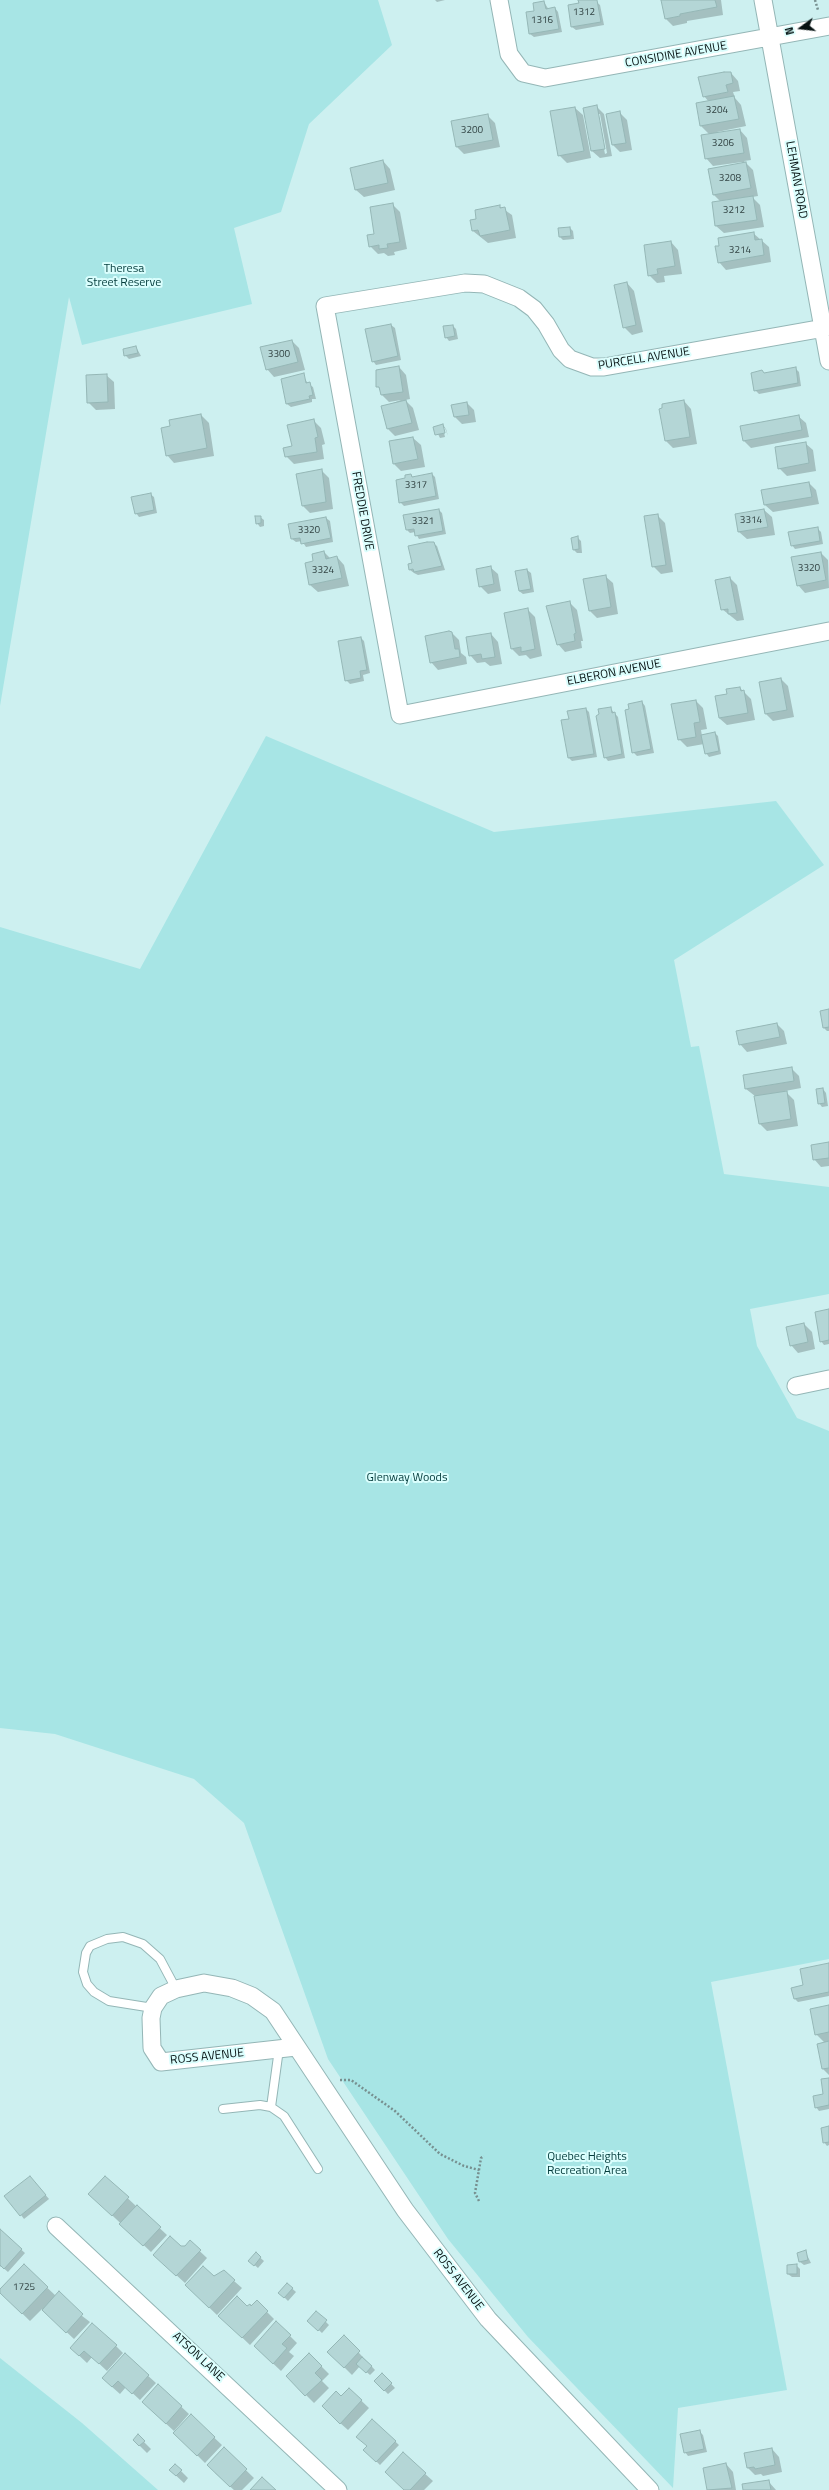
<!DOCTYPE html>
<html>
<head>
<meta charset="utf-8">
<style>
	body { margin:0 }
	#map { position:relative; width:829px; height:2490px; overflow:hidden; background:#cdf0f0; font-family:"Titillium Web",sans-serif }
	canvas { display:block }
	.north { position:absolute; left:781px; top:8px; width:40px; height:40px; -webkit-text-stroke:3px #dafefd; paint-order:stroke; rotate:255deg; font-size:11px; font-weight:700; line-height:16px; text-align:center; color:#061212 }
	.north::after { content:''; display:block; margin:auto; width:14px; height:18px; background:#061212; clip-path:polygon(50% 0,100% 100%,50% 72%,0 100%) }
</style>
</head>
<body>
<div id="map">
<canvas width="829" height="2490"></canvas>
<div class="north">N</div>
</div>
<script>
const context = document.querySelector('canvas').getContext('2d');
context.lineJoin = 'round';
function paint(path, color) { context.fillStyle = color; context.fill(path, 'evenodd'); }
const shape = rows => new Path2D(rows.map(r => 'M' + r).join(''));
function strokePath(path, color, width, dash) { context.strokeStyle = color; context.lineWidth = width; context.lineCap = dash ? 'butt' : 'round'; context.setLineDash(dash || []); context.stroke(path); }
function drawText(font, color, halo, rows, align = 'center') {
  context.font = font + ' "Titillium Web",sans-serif'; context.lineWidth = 4; context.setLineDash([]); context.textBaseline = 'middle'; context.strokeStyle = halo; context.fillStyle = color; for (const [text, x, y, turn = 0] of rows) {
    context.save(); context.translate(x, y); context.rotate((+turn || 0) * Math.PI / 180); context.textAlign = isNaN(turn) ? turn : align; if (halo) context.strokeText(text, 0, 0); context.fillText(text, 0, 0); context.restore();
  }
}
paint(shape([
	[0,0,378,0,392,45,309,124,281,212,234,228,252,304,82,345,69,297,0,706],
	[266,736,494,832,776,801,824,865,674,960,691,1047,699,1046,724,1174,829,1187,829,1294,750,1309,757,1346,797,1418,829,1431,829,1959,711,1982,787,2390,678,2408,673,2488,528,2337,448,2239,328,2059,244,1823,194,1779,55,1734,0,1728,0,927,140,969],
	[0,2358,82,2423,158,2490,0,2490]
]), '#a7e5e5');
paint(shape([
	[435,0,445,0,437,2],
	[579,0,594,0,600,5,604,25,576,30,572,27],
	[662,0,721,0,723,15,687,21,687,23,673,26,665,18],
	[544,2,549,10,555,8,558,12,562,32,534,37,530,34,535,12],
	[731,73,738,81,740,91,733,92,735,98,741,105,746,126,717,132,717,134,740,130,747,138,751,160,744,161,753,170,758,196,752,197,760,205,764,227,724,233,716,226,713,203,721,202,714,195,709,169,742,163,742,162,713,166,706,158,710,135,701,126,697,104,709,102,704,96],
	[597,107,604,114,612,156,600,158,592,151,584,109],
	[597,114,600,114,607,153,605,154],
	[575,108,583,115,591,158,567,163,559,155],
	[619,112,627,120,632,150,620,152,613,145],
	[488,116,495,123,500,147,464,154,457,147],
	[383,161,390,169,395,190,364,197,356,190,351,169],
	[392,204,400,212,407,249,394,252,395,255,388,256,384,253,378,254,370,246],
	[499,206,512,215,516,238,488,243,473,231,478,219],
	[570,228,573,231,574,239,563,240,560,237],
	[753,233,769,247,771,262,726,270,719,262,720,247],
	[671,242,678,250,682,274,664,276,665,282,657,283,649,275],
	[627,283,634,291,643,332,632,335,624,327],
	[391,325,395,328,401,360,376,365,373,361],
	[453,326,456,329,458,339,449,341,446,337],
	[292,341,299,348,305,370,274,377,267,369],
	[136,347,141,356,129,359,125,355],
	[399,367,406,375,410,399,405,400,413,408,419,430,395,436,388,429,382,407,401,400,389,402,382,395,376,381],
	[795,368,799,372,801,386,759,394,755,390,764,374],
	[106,375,114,382,115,409,96,410,88,402],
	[303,375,308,384,313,387,316,399,312,399,312,402,291,407,287,404,282,380],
	[684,401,691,409,697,444,673,448,666,441],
	[467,403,474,410,476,422,462,424,455,417,452,406],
	[201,415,209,423,214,456,174,463,167,455,171,426],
	[798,416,806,423,809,437,751,448,743,440],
	[314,421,321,428,325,444,322,445,324,459,294,464,286,456],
	[443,425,446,429,448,436,445,428,443,428,445,437,440,438,435,428],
	[413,438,421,445,425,467,401,471,394,464],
	[805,443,813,450,816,471,787,476,779,468],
	[321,470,329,478,333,509,310,513,303,506,297,475],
	[432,474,435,477,439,499,404,506,400,502,407,479,411,475,413,478],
	[809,483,816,490,819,504,773,512,765,505],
	[150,494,154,497,157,513,139,517,136,513],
	[439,510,442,513,446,534,419,539,415,532,410,533,407,530],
	[764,510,772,517,775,535,747,539,739,532,736,515],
	[657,515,665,523,673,572,661,574,653,566],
	[260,517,264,520,264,526,260,527,257,523],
	[326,518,330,521,333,542,306,547,302,541,296,542,292,539],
	[817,528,821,532,823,544,795,549,792,545],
	[578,538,581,541,582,553,577,553,574,550],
	[433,543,437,546,445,570,418,575,414,573,410,570,413,564],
	[324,552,331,559,337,557,344,565,349,586,318,592,310,585,306,564,314,562],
	[821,553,828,560,829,588,805,593,798,585],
	[490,567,498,574,501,591,488,594,480,586],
	[527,570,531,573,534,592,523,594,519,591],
	[605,576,613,583,618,614,597,618,590,611],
	[730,578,737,585,744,620,737,621,722,609],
	[569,602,577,610,583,641,581,641,582,648,565,652,558,644],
	[527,609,535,617,542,656,530,659,526,655,519,656,511,648],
	[452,633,459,640,461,653,466,657,467,664,438,670,431,662],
	[491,634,498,642,502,664,490,666,485,662,477,663,470,655],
	[361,638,364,641,370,673,363,675,364,681,350,684,346,680],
	[781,679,788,686,794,717,773,721,766,714],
	[740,688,751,699,755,720,727,725,719,718,728,695],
	[696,701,703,708,707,729,701,730,702,736,715,733,718,736,721,754,709,757,706,753,704,744,687,747,679,739],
	[642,702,645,706,654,753,637,756,633,752],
	[610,708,618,717,625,758,608,761,605,757],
	[586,709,589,712,597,757,572,761,569,758,562,721,570,720],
	[829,1010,829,1031,827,1031,824,1028,821,1012],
	[777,1024,784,1031,787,1044,747,1052,740,1044],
	[791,1068,799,1076,801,1088,785,1091,794,1100,798,1126,767,1131,760,1124,755,1096,746,1089],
	[823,1089,826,1093,828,1106,822,1107,819,1103],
	[829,1143,829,1166,821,1167,814,1159],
	[829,1310,829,1344,824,1345,821,1341],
	[804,1324,812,1332,815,1349,798,1353,791,1345],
	[829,1964,829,1996,798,2002,795,1999,804,1986],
	[829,2006,829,2075,823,2069,818,2044,825,2043,816,2034],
	[829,2079,829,2109,819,2111,816,2107,824,2095],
	[829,2127,829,2145,827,2146,824,2142],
	[30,2177,49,2199,24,2219,21,2215],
	[105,2177,167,2235,151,2252,97,2201],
	[0,2231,25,2253,8,2272,1,2266,0,2267],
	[190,2242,207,2258,185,2283,162,2262],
	[805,2251,811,2263,804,2265,800,2262],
	[256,2254,264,2261,258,2268,250,2261],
	[796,2265,800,2269,800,2277,792,2277,788,2274],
	[24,2266,56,2296,90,2322,74,2339,42,2309,30,2321,0,2292],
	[234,2281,242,2288,217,2315,194,2293],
	[287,2284,296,2292,288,2301,280,2293],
	[257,2302,274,2319,250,2345,227,2323],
	[316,2312,329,2325,322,2333,309,2321],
	[290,2336,297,2343,289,2352,294,2356,281,2371,262,2353],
	[344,2337,375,2370,370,2375,360,2366,352,2375,329,2352],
	[116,2346,123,2353,107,2371,92,2357,87,2363,71,2348],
	[309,2354,329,2374,322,2381,329,2388,314,2403,287,2376],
	[125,2355,156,2383,140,2400,126,2387,120,2394,111,2386],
	[382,2374,395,2388,388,2394,375,2381],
	[158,2385,189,2414,174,2431,150,2409],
	[349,2389,369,2408,348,2430,330,2414],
	[191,2416,222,2445,205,2463,182,2440],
	[372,2420,399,2445,380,2465,365,2450,368,2447],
	[700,2432,703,2435,707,2452,688,2456,685,2452],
	[138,2436,151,2449,147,2453,134,2440],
	[224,2449,254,2478,242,2490,234,2490,215,2473],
	[772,2449,779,2457,782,2472,763,2476,761,2474,755,2475,747,2467],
	[403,2454,433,2481,424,2490,405,2490],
	[726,2464,733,2472,736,2490,708,2490,704,2470],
	[175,2465,188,2478,184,2483,170,2470],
	[768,2481,776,2490,744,2490]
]), '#0003');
const building = shape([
	[578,0,597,0,601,22,571,27,568,5,579,3,578,0],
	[661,0,715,0,717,7,680,14,680,16,665,19,661,0],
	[544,1,546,9,555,7,559,29,529,34,526,12,534,11,533,3,544,1],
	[724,72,731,72,733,83,726,85,728,92,703,97,698,77,724,72],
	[734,96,739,119,700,126,696,103,734,96],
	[597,105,605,149,591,151,583,108,597,105],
	[575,107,584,151,558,156,550,111,575,107],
	[620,111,626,143,612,145,606,114,620,111],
	[488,114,493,140,456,147,451,121,488,114],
	[740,129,744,153,705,159,701,135,740,129],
	[383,160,388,183,355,190,350,168,383,160],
	[746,162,751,188,713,195,708,169,746,162],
	[753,196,757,220,715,226,712,202,753,196],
	[393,203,400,242,387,244,388,248,379,249,379,245,369,247,367,235,374,234,370,207,393,203],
	[500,205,500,208,505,207,510,230,480,236,478,230,472,231,470,220,476,219,475,210,500,205],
	[570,227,571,236,559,237,558,228,570,227],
	[754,232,755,240,762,239,764,255,718,263,715,246,719,246,718,238,754,232],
	[671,241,675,266,657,269,658,274,648,276,644,245,671,241],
	[627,282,636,325,623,328,614,285,627,282],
	[391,324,398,356,372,362,365,329,391,324],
	[453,325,455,336,445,338,443,326,453,325],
	[292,340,298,362,266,370,260,347,292,340],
	[136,346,138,353,124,356,123,349,136,346],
	[399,366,403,392,381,395,379,387,376,387,376,370,399,366],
	[796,367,798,383,754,391,751,373,762,370,764,373,796,367],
	[304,373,306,383,310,382,313,395,309,396,310,399,286,404,281,379,304,373],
	[107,374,108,402,87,403,86,375,107,374],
	[406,400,412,423,387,429,381,406,406,400],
	[684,400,690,437,665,441,659,409,662,408,662,404,684,400],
	[467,402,469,415,454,417,451,405,467,402],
	[201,414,207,448,166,456,161,428,170,426,169,420,201,414],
	[799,415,802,430,743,441,740,426,799,415],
	[314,419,318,437,315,438,317,452,285,457,283,448,292,446,287,425,314,419],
	[443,424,445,433,435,435,433,427,443,424],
	[413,437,418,459,393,464,389,441,413,437],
	[806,442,809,463,778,469,775,447,806,442],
	[322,469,326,502,302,506,296,474,322,469],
	[432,473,436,496,399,503,396,480,405,478,405,475,411,474,412,477,432,473],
	[809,482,812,497,764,505,761,490,809,482],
	[151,493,154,510,135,514,131,497,151,493],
	[439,509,443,531,415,536,414,529,406,530,403,515,439,509],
	[764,509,768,527,738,532,735,514,764,509],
	[658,514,666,565,652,567,644,516,658,514],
	[255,516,261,516,261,523,256,524,255,516],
	[326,517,331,538,301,544,300,538,291,539,288,524,326,517],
	[818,527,820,541,791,546,788,532,818,527],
	[578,536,579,549,573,550,571,538,578,536],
	[427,542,434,542,442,566,414,572,413,569,409,570,408,564,412,563,408,546,427,542],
	[324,551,326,559,337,556,342,578,309,585,305,563,313,561,312,554,324,551],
	[821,552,826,580,797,586,791,557,821,552],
	[491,566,494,584,479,587,476,569,491,566],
	[527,569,531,589,519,591,515,571,527,569],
	[606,575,611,607,589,611,583,579,606,575],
	[730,577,737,613,728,614,728,609,721,610,715,580,730,577],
	[570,601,576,633,574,634,575,641,557,645,546,606,570,601],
	[528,608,535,649,521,652,521,647,511,649,504,613,528,608],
	[449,631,452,632,455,649,459,649,460,657,430,663,425,636,449,631],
	[491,633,495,657,482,659,481,654,469,656,466,637,491,633],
	[361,637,367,670,360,671,361,678,345,681,338,641,361,637],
	[781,678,787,710,765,714,759,682,781,678],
	[740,687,741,691,744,690,748,713,719,718,715,696,727,694,726,689,740,687],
	[696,700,700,722,694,723,696,737,678,740,671,704,696,700],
	[642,701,651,749,632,753,625,710,629,709,628,704,642,701],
	[611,707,612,713,615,712,622,754,604,758,596,716,599,714,598,709,611,707],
	[586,708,594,754,568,758,561,720,569,719,567,711,586,708],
	[715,732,719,751,705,754,701,735,715,732],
	[829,1009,829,1027,823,1028,820,1011,829,1009],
	[777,1023,780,1037,739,1045,736,1031,777,1023],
	[792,1067,794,1081,745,1089,743,1075,792,1067],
	[823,1088,825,1103,818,1104,816,1089,823,1088],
	[787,1091,791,1119,759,1124,754,1096,787,1091],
	[829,1142,829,1158,813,1160,811,1145,829,1142],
	[829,1309,829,1340,820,1342,815,1312,829,1309],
	[804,1323,808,1342,790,1346,786,1327,804,1323],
	[829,1963,829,1992,794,1999,791,1988,803,1985,800,1969,829,1963],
	[829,2005,829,2032,815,2035,810,2009,829,2005],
	[829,2041,829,2068,822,2069,817,2044,829,2041],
	[829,2078,829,2105,815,2108,813,2096,823,2094,821,2079,829,2078],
	[829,2126,829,2142,823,2143,821,2128,829,2126],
	[30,2176,46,2195,20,2216,4,2196,30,2176],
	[105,2176,129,2197,112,2216,88,2194,105,2176],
	[137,2205,161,2227,143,2246,119,2224,137,2205],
	[0,2229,22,2249,4,2269,0,2265,0,2229],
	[170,2236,181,2246,185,2246,190,2240,201,2250,176,2276,153,2255,170,2236],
	[806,2250,808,2260,799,2262,797,2253,806,2250],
	[256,2252,261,2257,254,2266,248,2261,256,2252],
	[24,2264,48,2287,22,2314,0,2293,0,2289,24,2264],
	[797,2264,797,2274,787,2274,787,2265,797,2264],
	[203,2266,214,2276,224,2270,235,2280,209,2308,185,2285,203,2266],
	[287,2283,293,2288,284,2298,278,2293,287,2283],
	[59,2291,83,2314,66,2333,42,2310,59,2291],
	[237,2296,247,2306,250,2304,251,2306,257,2300,268,2311,242,2338,218,2316,237,2296],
	[316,2311,327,2320,318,2331,307,2321,316,2311],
	[276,2321,291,2335,282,2344,287,2348,273,2364,254,2346,276,2321],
	[92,2323,117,2345,99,2364,84,2351,79,2356,70,2348,92,2323],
	[344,2335,360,2351,344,2368,327,2352,344,2335],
	[125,2353,149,2375,132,2394,118,2381,112,2387,102,2378,125,2353],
	[309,2353,322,2366,315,2373,322,2380,305,2396,286,2376,309,2353],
	[362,2357,372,2366,366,2373,356,2364,362,2357],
	[382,2373,392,2383,384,2391,374,2381,382,2373],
	[158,2384,182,2406,166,2424,142,2402,158,2384],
	[349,2388,362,2400,340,2424,322,2406,336,2391,341,2396,349,2388],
	[191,2414,215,2437,197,2456,173,2433,191,2414],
	[372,2419,396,2441,376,2462,363,2450,367,2446,356,2437,372,2419],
	[700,2430,704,2449,684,2453,680,2434,700,2430],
	[138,2434,145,2441,139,2446,133,2440,138,2434],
	[224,2447,247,2469,230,2487,207,2465,224,2447],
	[772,2448,775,2465,755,2469,754,2467,747,2468,744,2453,772,2448],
	[403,2452,426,2473,410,2490,404,2490,385,2472,403,2452],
	[726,2463,732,2488,707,2490,703,2468,726,2463],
	[175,2464,182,2470,176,2476,169,2470,175,2464],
	[262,2477,276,2490,250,2490,262,2477],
	[769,2480,771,2490,743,2490,742,2484,769,2480]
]);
paint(building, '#b4d6d6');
strokePath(building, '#95b7b6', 1);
const service = shape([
	[153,2008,109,2001,94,1992,87,1984,83,1972,86,1953,90,1946,107,1939,123,1937,143,1944,160,1959,176,1989],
	[271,2107,279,2049],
	[223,2109,260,2105,271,2107,284,2116,318,2169]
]);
const minor = shape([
	[499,0,509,54,523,73,545,78,829,26],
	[763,0,829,361],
	[829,327,604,367,592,367,570,359,561,350,546,324,534,309,519,298,484,284,465,283,325,306,400,715,829,631],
	[796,1386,829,1379],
	[296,2047,161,2062,152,2048,151,2018,153,2008,161,1996,176,1989,204,1983,232,1988,252,1996,273,2011,405,2210,488,2319,650,2490],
	[56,2226,338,2490]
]);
strokePath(service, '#94b6b6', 10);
strokePath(minor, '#94b6b6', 19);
strokePath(shape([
	[815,0,818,10],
	[340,2080,351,2080,395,2111,440,2154,464,2166,479,2170],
	[479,2201,475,2193,481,2158,484,2156]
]), '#779090', 2.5, [2, 2]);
strokePath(service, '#fff', 8);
strokePath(minor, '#fff', 17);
drawText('10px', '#324343', null, [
	["1312",584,13],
	["1316",542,21],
	["3204",717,111],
	["3200",472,131],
	["3206",723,144],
	["3208",730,179],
	["3212",734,211],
	["3214",740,251],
	["3300",279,355],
	["3317",416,486],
	["3314",751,521],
	["3321",423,522],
	["3320",309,531],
	["3320",809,569],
	["3324",323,571],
	["1725",24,2288]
]);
drawText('12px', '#061212', '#dafefd', [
	["CONSIDINE AVENUE",676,55,-10],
	["LEHMAN ROAD",796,180,80],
	["PURCELL AVENUE",644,359,-9],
	["FREDDIE DRIVE",362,511,80],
	["ELBERON AVENUE",614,673,-11],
	["ROSS AVENUE",207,2057,-6],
	["ROSS AVENUE",458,2280,52],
	["ATSON LANE",198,2357,43]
]);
drawText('12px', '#033b3b', '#dafefd', [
	["Theresa",124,269],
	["Street Reserve",124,283],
	["Glenway Woods",407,1478],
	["Quebec Heights",587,2157],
	["Recreation Area",587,2171]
]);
</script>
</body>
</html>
